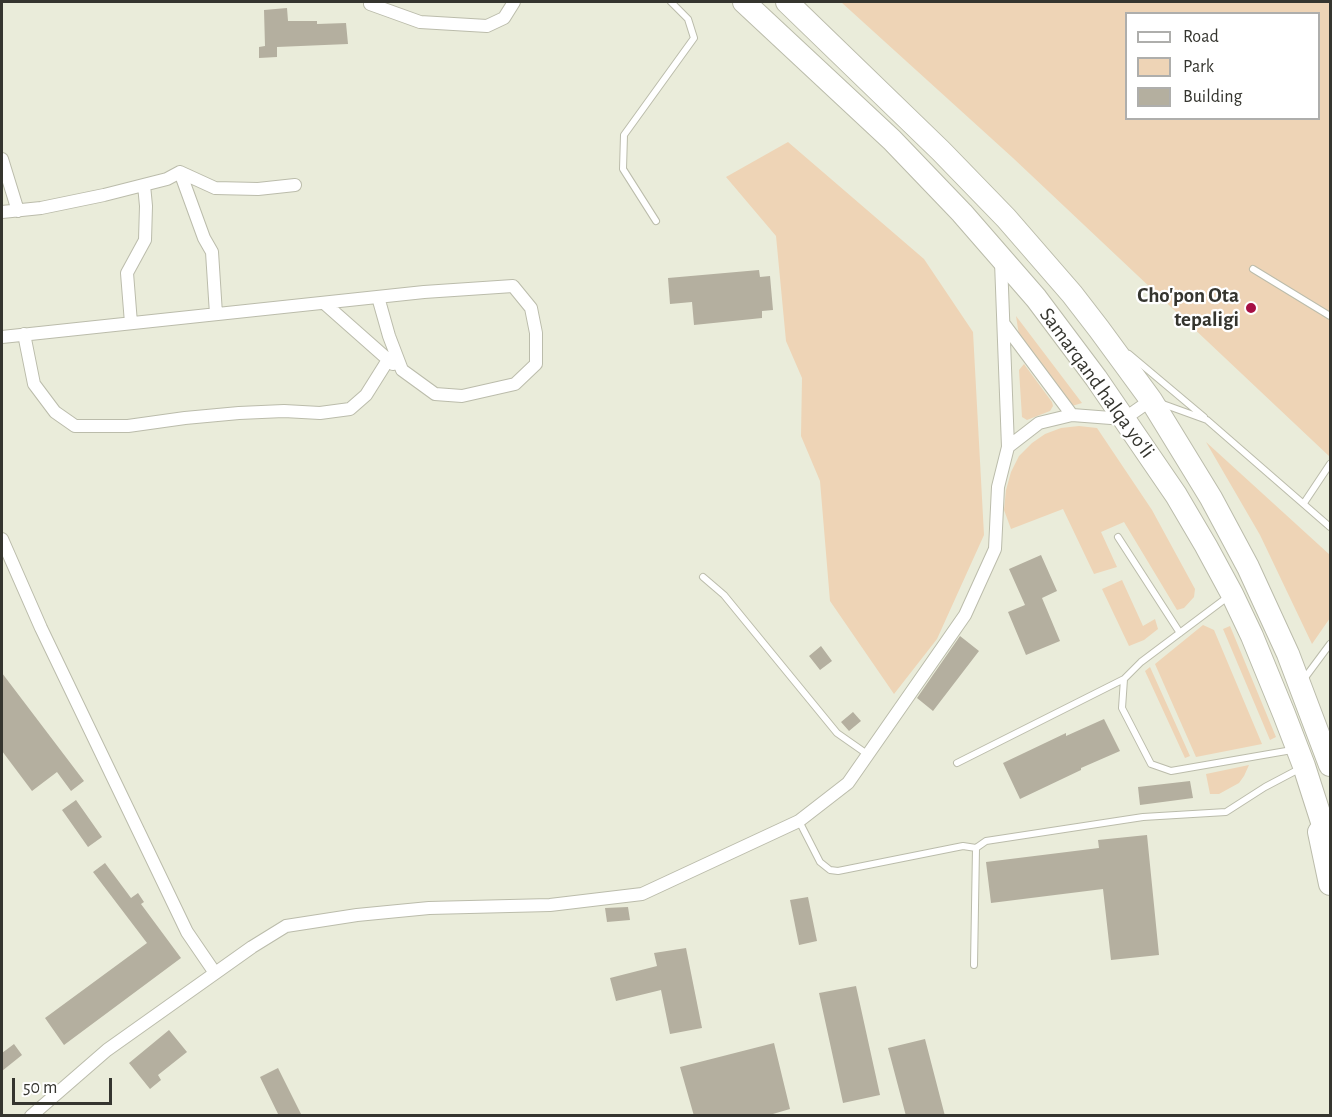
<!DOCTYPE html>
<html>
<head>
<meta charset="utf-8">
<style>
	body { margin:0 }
	#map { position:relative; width:1332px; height:1117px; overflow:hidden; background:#eaecda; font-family:"Alegreya Sans",sans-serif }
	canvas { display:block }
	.frame { position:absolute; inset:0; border:3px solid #35352f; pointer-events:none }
	.legend { position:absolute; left:1125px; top:12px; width:195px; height:108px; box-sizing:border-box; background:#fff; border:2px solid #aeaeac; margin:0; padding:8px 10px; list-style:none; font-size:18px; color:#35352f }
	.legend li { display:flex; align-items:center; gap:12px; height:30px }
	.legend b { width:30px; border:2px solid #aeaeac }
	.scale { position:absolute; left:12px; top:1078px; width:100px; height:27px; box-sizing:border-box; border:3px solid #35352f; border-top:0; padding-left:8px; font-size:18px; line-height:21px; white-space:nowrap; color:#35352f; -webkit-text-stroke:4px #fff; paint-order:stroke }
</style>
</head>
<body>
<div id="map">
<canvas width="1332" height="1117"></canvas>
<div class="frame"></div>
<ul class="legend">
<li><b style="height:8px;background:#fff"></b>Road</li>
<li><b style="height:16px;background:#eed4b6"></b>Park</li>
<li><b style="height:16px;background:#b4af9f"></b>Building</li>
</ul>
<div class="scale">50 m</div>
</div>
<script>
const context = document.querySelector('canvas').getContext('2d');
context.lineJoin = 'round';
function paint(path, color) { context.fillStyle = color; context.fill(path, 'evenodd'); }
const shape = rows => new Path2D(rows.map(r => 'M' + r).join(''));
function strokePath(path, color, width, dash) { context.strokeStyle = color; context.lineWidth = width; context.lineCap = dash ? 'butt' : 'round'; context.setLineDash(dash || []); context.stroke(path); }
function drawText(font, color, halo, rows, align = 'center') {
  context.font = font + ' "Alegreya Sans",sans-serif'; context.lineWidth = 4.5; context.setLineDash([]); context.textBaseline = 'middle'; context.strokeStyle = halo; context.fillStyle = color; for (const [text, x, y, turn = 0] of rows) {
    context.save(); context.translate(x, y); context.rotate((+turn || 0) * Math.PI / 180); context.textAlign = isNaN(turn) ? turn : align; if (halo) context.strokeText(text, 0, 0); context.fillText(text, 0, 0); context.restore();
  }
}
paint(shape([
	[841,2,1330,2,1330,457,1013,158],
	[1126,14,1318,14,1318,118,1126,118],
	[788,142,924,259,973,332,984,535,937,639,894,694,830,601,820,481,801,436,802,378,786,341,776,236,726,177],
	[1016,316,1082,403,1072,406,1019,335],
	[1024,364,1052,402,1053,406,1050,411,1027,420,1022,417,1019,370],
	[1079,426,1097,428,1152,510,1195,589,1194,597,1184,608,1177,610,1124,522,1101,532,1117,567,1094,574,1063,509,1011,529,1004,510,1006,490,1011,472,1019,456,1032,443,1045,434,1061,428],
	[1206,442,1330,555,1330,618,1312,644,1260,535],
	[1122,580,1143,626,1155,619,1158,629,1144,640,1129,646,1102,589],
	[1203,625,1214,630,1262,744,1196,757,1155,664],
	[1230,626,1276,737,1270,740,1223,629],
	[1150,667,1190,756,1185,758,1145,671],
	[1249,765,1244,776,1239,783,1219,794,1210,794,1206,774]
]), '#eed4b6');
paint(shape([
	[287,8,288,21,317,21,317,24,346,23,348,44,277,47,277,57,259,58,259,47,265,46,264,10],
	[759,270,760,277,770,276,773,310,762,311,762,318,694,325,692,302,670,304,668,278],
	[1041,555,1057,591,1042,598,1060,641,1026,655,1008,612,1025,605,1009,569],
	[960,636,979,651,933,711,917,698],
	[821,646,832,661,820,670,809,656],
	[2,673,84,781,71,791,57,772,32,791,2,751],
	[853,712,861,721,849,731,841,722],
	[1104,719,1120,751,1081,768,1081,770,1020,799,1003,763,1066,733,1066,736],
	[1190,781,1193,798,1140,805,1138,787],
	[76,800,102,837,88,847,62,810],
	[1147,835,1159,955,1111,960,1103,889,991,903,986,862,1099,848,1098,840],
	[105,863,131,898,138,893,144,902,141,904,181,958,64,1045,45,1018,147,943,93,872],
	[808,897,817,941,799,945,790,900],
	[628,907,630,920,607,922,605,908],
	[686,948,702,1028,670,1034,661,990,616,1001,610,978,657,966,654,953],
	[856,986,880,1095,843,1103,819,993],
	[169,1030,187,1052,158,1075,161,1080,150,1089,129,1063],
	[925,1039,945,1116,906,1116,888,1048],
	[774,1043,790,1109,766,1116,694,1116,680,1067],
	[14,1044,22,1055,2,1071,2,1053],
	[278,1068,302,1116,279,1116,260,1077]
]), '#b4af9f');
const lane = shape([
	[656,221,623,169,624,135,694,38,688,19,671,2],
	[1253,269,1330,316],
	[1129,354,1204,417],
	[1160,403,1207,420,1330,527],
	[1304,503,1330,464],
	[1118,537,1180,633],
	[703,577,724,595,837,733,867,754],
	[1229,596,1141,662,1124,679,1122,708,1151,764,1171,771,1292,750],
	[1304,679,1330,644],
	[957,763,1124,679],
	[799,821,820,862,830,870,838,871,963,846,976,848],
	[974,965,976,848,986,841,1143,817,1226,812,1265,787,1301,768]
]);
const street = shape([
	[370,4,420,22,487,26,504,18,514,2],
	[2,159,18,211],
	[180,172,204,238,212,252,216,314],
	[2,212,41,208,104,195,167,179,180,172,215,188,258,189,295,185],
	[324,303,393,364],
	[131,323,127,273,145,240,146,206,144,185],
	[1004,324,1072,415],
	[24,334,34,384,55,412,75,426,128,426,185,418,239,413,284,411,320,413,350,409,366,395,388,360],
	[2,337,424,292,513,286,531,308,536,333,536,364,515,384,462,396,435,394,402,370,389,336,378,297],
	[1008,447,1039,423,1072,415,1124,419,1151,400],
	[2,539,41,628,187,932,215,973],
	[31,1116,107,1050,252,947,286,926,357,915,429,908,550,905,642,894,799,821,848,783,965,615,995,549,998,487,1008,447,1001,262]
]);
const highway = shape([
	[744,2,892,140,962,213,1036,298,1096,378,1176,495,1206,546,1232,594,1252,636,1284,714,1304,766,1330,847],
	[787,2,941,151,1006,218,1072,294,1099,329,1151,400,1211,498,1248,567,1288,654,1330,765],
	[1319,832,1330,884]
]);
strokePath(lane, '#bbbcab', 8);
strokePath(street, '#bbbcab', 14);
strokePath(highway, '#bbbcab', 24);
strokePath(lane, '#fff', 6);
strokePath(street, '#fff', 12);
strokePath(highway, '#fff', 22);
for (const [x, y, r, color] of [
	[1251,308,6,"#a61044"]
]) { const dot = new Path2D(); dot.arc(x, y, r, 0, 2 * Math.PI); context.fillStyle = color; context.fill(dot); strokePath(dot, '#fff', 2); }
drawText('bold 21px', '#35352f', '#fff', [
	["Cho'pon Ota",1239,296],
	["tepaligi",1239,320]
], 'right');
drawText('21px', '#35352f', '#fff', [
	["Samarqand halqa yoʻli",1097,383,54]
]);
</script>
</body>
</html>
